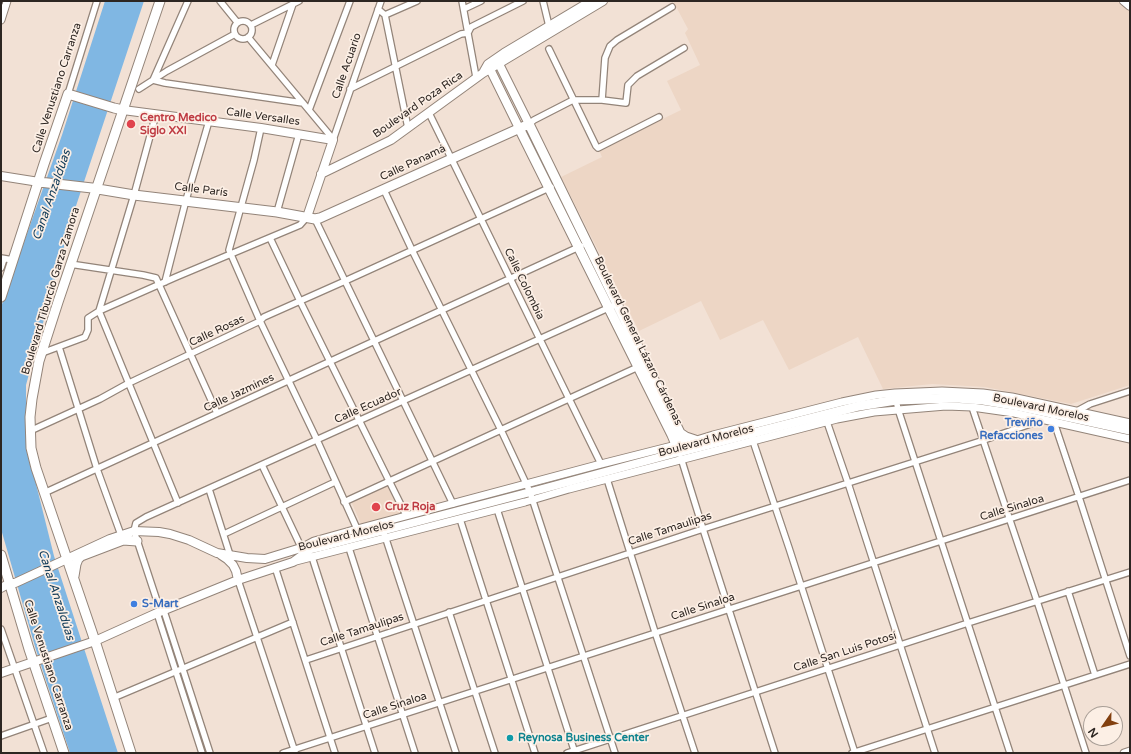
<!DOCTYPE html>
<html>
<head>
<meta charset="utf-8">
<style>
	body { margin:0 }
	#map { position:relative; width:1131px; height:754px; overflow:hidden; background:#f2e1d5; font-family:"Varela Round",sans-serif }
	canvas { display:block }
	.frame { position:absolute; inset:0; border:2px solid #2d2622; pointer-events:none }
	.north { position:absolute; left:1083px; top:706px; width:40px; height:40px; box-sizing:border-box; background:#fcefe5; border:1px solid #a99f97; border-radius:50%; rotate:236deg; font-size:11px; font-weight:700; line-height:16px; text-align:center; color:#2d2622 }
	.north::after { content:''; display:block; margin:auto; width:14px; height:18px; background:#83400f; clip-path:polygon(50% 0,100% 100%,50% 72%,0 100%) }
</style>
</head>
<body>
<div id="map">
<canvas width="1131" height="754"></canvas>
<div class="frame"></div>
<div class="north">N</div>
</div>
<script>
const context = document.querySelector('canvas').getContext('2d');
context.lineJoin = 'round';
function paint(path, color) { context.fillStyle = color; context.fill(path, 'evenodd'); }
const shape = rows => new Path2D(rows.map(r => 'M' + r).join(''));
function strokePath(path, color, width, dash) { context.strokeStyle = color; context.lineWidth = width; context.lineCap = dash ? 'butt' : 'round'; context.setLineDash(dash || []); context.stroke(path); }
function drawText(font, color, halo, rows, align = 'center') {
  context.font = font + ' "Varela Round",sans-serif'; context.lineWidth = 3.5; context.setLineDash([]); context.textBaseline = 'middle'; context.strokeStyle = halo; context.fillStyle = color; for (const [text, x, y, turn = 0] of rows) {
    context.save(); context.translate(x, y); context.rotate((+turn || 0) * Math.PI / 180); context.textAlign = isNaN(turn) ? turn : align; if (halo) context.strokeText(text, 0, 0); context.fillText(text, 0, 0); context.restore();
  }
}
paint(shape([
	[673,1,1117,1,1130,12,1130,385,1071,404,985,387,932,384,883,389,858,337,789,370,763,320,720,340,701,301,639,331,561,177,602,157,599,150,681,110,667,81,700,65,685,33,688,29],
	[388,485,402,513,361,524,351,501]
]), '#edd6c5');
paint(shape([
	[105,1,144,1,71,221,26,385,26,444,54,556,118,753,70,753,36,650,1,529,1,307,62,135]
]), '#80b7e3');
const minor = shape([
	[188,1,153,80,165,83,303,103],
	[220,1,237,22],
	[462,1,476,77],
	[543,1,549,26],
	[378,9,385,15,408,128],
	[464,9,481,1],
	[385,15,417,1],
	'234 30a9 9 0 1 1 18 0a9 9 0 1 1-18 0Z',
	[251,25,299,1],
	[248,37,333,139],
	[549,49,596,146,598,148,600,147,659,117],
	[272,65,293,4],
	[139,89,167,71,235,34],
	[350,89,461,34,468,33,471,27,523,1],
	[68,94,97,1],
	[602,100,605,58,610,46,617,40,672,7],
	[309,110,350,1],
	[429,113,601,464],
	[529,124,534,120,573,100,602,100,626,103,628,85,637,76,684,48],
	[261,128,254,160,229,250,260,321,317,440,358,531],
	[333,140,381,1],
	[384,190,412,250,501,430,530,492,615,753],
	[277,212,299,134],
	[315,219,453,504],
	[270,238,300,301,406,515],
	[1,258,13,260],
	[70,264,143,275,156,278,217,413],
	[1,268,4,259],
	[165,282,186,200,209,121],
	[99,311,178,503],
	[99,311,134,195,156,114],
	[59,347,97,469,121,535],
	[42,353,85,337,88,330,88,318,99,311,176,277,300,225,307,217],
	[896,400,898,409,1010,753],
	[972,407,1037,601,1086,753],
	[1077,413,1077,411,1090,404,1130,391],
	[826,419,848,483,935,753],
	[1053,419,1079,497,1130,656],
	[30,431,100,399,129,383,260,321,264,317,345,281,551,187],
	[752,438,789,548,855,753],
	[681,458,703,529,775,753],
	[262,465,302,549],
	[607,479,655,632,695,753],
	[209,489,230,555],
	[44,493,581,246],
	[344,502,638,367],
	[497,509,575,753],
	[460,519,535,753],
	[383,530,456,753],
	[224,534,335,482],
	[349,548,415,753],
	[309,555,312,557,375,753],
	[275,567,335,753],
	[238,580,295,752],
	[1068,591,1095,675],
	[158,611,157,613,202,753],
	[449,612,495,753],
	[1,629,44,753],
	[306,660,703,529,984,440,1042,420],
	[113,698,293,622],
	[1,736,52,718],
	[210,753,164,611,159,607,134,531,136,523,146,517,617,304],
	[283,753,1130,480],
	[567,753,968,623,1130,572],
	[852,753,1130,664]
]);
const tertiary = shape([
	[1,20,7,1],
	[690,442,713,435,842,402,876,395,895,393,942,391,983,393,1012,397,1130,423],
	[301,548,314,541,357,529,601,464,680,444],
	[296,561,525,502,569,489,837,419,874,412,946,406,972,407,1014,413,1130,439],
	[1124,753,1130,751]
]);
const secondary = shape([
	[1124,1,1130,6],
	[497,60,529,124],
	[488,65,519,128],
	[484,71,488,64,504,53,591,1],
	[123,110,261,128,333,140,307,217],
	[321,174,391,140,483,73,603,1],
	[1,176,39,182],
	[221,555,227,559,233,565,236,571,238,580],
	[1,588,10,583,15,583,110,539,134,531,159,532,170,534,189,540,217,553,247,558,265,559,301,548,311,549,328,545,542,489,679,452],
	[1,673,95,641,157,613,238,580,293,562,311,549]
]);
const primary = shape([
	[519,128,672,435,679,452],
	[39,182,92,188,134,195,277,212,315,219,320,218,529,124,683,439,684,444,679,452],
	[1,297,44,164,68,94,114,108,123,110],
	[680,433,686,437,695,440],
	[679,452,859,406,896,400,956,398,983,400,1019,406,1130,430],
	[1,555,29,649,64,753],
	[74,576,76,564,78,559,81,556,123,540,137,541],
	[131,753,95,641,36,468,31,448,30,417,32,399,39,361,58,302,160,1]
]);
strokePath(minor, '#938479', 8);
strokePath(tertiary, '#938479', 9);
strokePath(secondary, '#938479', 10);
strokePath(primary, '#938479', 11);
strokePath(minor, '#fff', 5.5);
strokePath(tertiary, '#fff', 7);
strokePath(secondary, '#fff', 8);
strokePath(primary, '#fff', 9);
const rail = shape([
	[1,3,2,1]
]);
strokePath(rail, '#605750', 3);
strokePath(rail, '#fcefe5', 1.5, [4.5]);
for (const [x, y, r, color] of [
	[131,124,5,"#e0444e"],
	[1051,429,4,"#3f7fe0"],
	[376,507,5,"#e0444e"],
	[134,604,4,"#3f7fe0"],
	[510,738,4,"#0f9aa8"]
]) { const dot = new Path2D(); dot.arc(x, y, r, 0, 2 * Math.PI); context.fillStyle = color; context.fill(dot); strokePath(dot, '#fcefe5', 1.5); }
drawText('11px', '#2d2622', '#fcefe5', [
	["Calle Acuario",347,66,-71],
	["Calle Venustiano Carranza",57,88,-72],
	["Boulevard Poza Rica",418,105,-35],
	["Calle Versalles",263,117,8],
	["Calle Panamá",413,163,-25],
	["Calle París",201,190,7],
	["Calle Colombia",524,284,64],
	["Boulevard Tiburcio Garza Zamora",51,291,-73],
	["Calle Rosas",217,331,-25],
	["Boulevard General Lázaro Cárdenas",638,341,64],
	["Calle Jazmines",239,393,-25],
	["Calle Ecuador",368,406,-24],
	["Boulevard Morelos",1041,408,12],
	["Boulevard Morelos",706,441,-15],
	["Calle Sinaloa",1012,508,-17],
	["Calle Tamaulipas",670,529,-18],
	["Boulevard Morelos",346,536,-14],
	["Calle Sinaloa",703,607,-18],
	["Calle Tamaulipas",362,630,-18],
	["Calle San Luis Potosí",845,652,-18],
	["Calle Venustiano Carranza",48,665,72],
	["Calle Sinaloa",395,706,-18]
]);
drawText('bold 11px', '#be3a42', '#fcefe5', [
	["Centro Medico",140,118],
	["Siglo XXI",140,131],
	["Cruz Roja",385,507]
], 'left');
drawText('bold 11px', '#366cbe', '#fcefe5', [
	["Treviño",1043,423],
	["Refacciones",1043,436],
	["S-Mart",142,604,"left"]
], 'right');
drawText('bold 11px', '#0d838f', '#fcefe5', [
	["Reynosa Business Center",518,738]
], 'left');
drawText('italic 12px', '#0e3957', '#fcefe5', [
	["Canal Anzaldúas",52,195,-71],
	["Canal Anzaldúas",56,595,72]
]);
</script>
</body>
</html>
